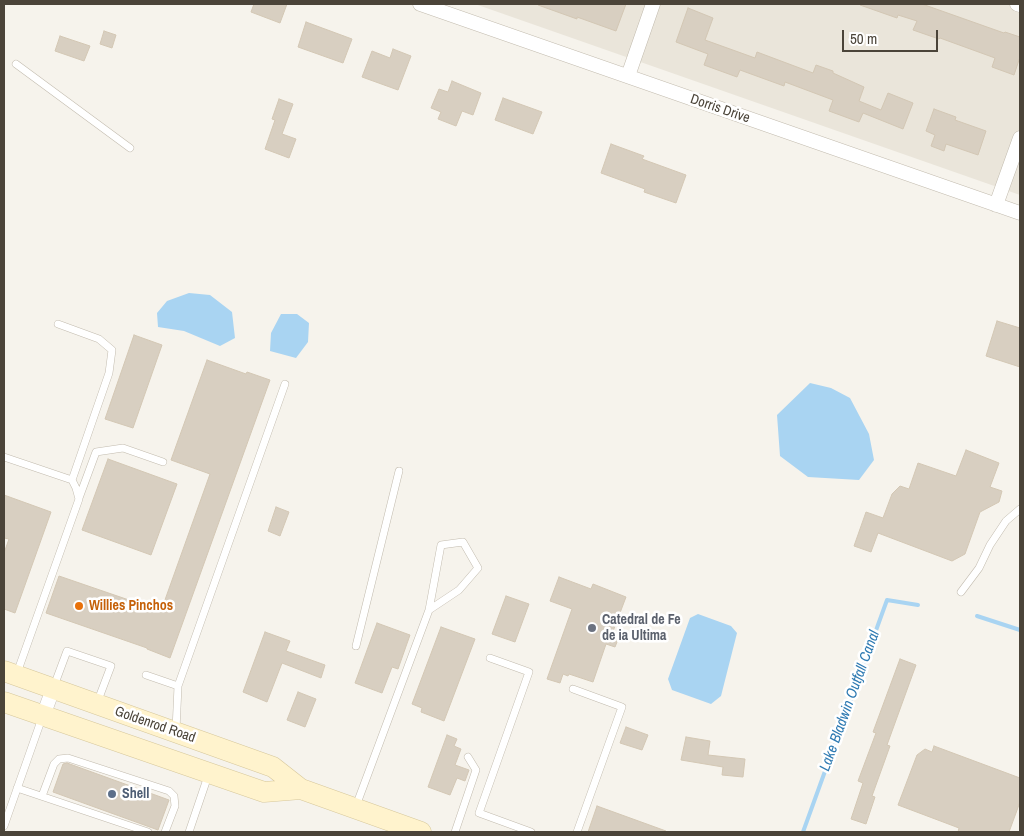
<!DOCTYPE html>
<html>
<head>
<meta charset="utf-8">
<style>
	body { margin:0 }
	#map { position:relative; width:1024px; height:836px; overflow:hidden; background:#f6f3ec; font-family:"Archivo Narrow",sans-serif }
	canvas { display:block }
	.frame { position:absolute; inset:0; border:5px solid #4b4439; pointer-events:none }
	.scale { position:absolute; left:842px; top:30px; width:96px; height:22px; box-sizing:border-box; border:2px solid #4b4439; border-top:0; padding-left:6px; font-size:15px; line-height:18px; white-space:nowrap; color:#4b4439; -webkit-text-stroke:4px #fff; paint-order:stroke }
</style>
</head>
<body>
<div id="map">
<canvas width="1024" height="836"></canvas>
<div class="frame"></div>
<div class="scale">50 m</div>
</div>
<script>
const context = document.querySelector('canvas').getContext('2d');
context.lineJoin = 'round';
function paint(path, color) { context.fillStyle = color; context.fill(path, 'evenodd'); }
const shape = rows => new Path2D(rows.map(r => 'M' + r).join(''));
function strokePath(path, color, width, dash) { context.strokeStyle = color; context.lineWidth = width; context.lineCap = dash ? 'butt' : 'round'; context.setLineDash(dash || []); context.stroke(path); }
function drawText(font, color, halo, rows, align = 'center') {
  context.font = font + ' "Archivo Narrow",sans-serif'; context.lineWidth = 5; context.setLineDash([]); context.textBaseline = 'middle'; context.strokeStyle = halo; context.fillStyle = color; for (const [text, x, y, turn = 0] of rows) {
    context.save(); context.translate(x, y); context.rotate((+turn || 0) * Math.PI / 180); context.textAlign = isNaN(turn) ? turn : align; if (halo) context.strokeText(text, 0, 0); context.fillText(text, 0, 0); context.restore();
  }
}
paint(shape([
	[475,4,1020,4,1020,195]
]), '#eae5da');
paint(shape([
	[189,293,210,295,232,312,235,338,220,346,184,331,158,327,157,313,167,301],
	[281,314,297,314,309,323,308,342,296,358,270,351,271,333],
	[810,383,831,388,850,398,869,434,874,460,859,480,808,477,780,456,777,415],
	[698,614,731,626,737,633,721,696,711,704,672,690,668,679,690,618]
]), '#a9d4f2');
strokePath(shape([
	[977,616,1020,630],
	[803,832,887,600,918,605]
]), '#a9d4f2', 4);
const building = shape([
	[254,4,287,4,280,23,251,12,254,4],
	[538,4,626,4,616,31,577,17,577,19,538,5,538,4],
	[860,4,922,4,1004,33,1005,32,1020,37,1020,57,1014,75,992,67,995,58,940,38,939,39,913,30,917,21,898,15,897,18,860,5,860,4],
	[688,8,713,18,705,40,755,58,757,52,813,73,816,65,833,71,833,73,864,87,859,101,881,110,888,93,913,103,903,129,863,113,859,122,829,111,833,100,785,82,784,86,740,70,737,77,704,65,708,54,676,42,688,8],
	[306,22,352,39,343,63,298,47,306,22],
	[104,31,116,35,112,48,100,44,104,31],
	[60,36,90,46,84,61,55,51,60,36],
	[393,49,411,56,398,90,362,77,372,51,390,58,393,49],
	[452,81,481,93,473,115,462,111,456,126,438,119,441,112,431,108,439,89,448,92,452,81],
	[503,98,542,112,533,134,495,120,503,98],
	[279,99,293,104,282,134,296,139,289,158,265,149,275,120,272,119,279,99],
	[934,109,956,117,955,120,986,131,978,155,946,144,944,151,931,146,935,135,926,131,934,109],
	[611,144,644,156,642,159,686,175,676,203,644,192,645,189,601,173,611,144],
	[997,321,1020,328,1020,367,986,356,997,321],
	[134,335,162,345,133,428,105,419,134,335],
	[207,360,246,374,247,372,270,380,170,658,147,649,147,648,46,613,59,576,161,611,210,474,171,460,207,360],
	[966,450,999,463,990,487,1002,491,999,502,980,512,965,554,952,561,878,533,871,552,854,546,866,512,883,518,892,494,900,486,909,489,918,463,956,476,966,450],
	[108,459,177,484,151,555,82,530,108,459],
	[4,495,51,512,15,613,4,609,4,553,9,539,4,538,4,495],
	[276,507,289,512,280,536,268,531,276,507],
	[559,577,591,589,593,584,626,597,612,634,619,637,615,647,606,644,593,682,569,674,568,676,563,674,560,683,547,679,572,609,550,601,559,577],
	[506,596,529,604,515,642,492,634,506,596],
	[377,623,410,635,398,669,392,667,382,693,355,683,377,623],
	[441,627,475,639,444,721,421,712,422,708,412,704,441,627],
	[265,632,290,641,286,651,325,665,321,678,282,663,267,702,243,692,265,632],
	[900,659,916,665,887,745,890,746,872,796,875,797,866,824,851,819,863,783,858,781,876,733,873,732,900,659],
	[298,692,316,699,305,727,287,720,298,692],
	[626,727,648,735,642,750,620,743,626,727],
	[447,735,457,739,454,746,461,749,455,765,469,770,465,781,457,778,450,795,428,787,447,735],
	[686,737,710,741,708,755,745,759,743,777,722,775,723,767,681,760,686,737],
	[934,746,1020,778,1020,802,1009,832,958,832,959,828,898,805,917,755,925,749,932,752,934,746],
	[67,763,169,800,158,830,53,792,63,764,67,763],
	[597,806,666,831,666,832,588,832,597,806]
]);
paint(building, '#d8cfc1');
strokePath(building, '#d3c7b4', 1);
const service = shape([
	[16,64,130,148],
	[58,324,99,339,112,350,109,373,72,480],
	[4,457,72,480,76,488,79,499,17,673],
	[79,498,96,452,123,448,163,462],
	[961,592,979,568,990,545,1006,521,1020,509],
	[356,646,399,471],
	[490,658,529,672,479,813,531,832],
	[146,675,178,686],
	[54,686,67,651,111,666,97,703],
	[573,689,622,707,577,832],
	[176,730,178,686,285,384],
	[17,788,148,832],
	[42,796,54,764,59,759,68,758,169,791,174,796,175,806,165,832],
	[356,806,429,610,459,590,478,568,463,542,441,545,429,610],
	[4,826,42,718],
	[189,832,209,773],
	[455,832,476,770,468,757]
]);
const minor = shape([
	[420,4,1020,213],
	[1017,4,1020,5],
	[628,76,653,4],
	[996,205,1020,138],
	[43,716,53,689]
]);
const secondary = shape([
	[4,671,273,767,301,789,421,832],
	[4,702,264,792,301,789]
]);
strokePath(service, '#c2bbae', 8);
strokePath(minor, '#c2bbae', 15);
strokePath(secondary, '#d6c79b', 21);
strokePath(service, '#fff', 7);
strokePath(minor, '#fff', 14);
strokePath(secondary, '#fff3cd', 20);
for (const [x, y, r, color] of [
	[79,606,5,"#e8710a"],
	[592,628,5,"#6b7280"],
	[112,794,5,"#5c6f8a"]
]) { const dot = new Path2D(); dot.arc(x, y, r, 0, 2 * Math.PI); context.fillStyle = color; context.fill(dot); strokePath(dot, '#fff', 2); }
drawText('14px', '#4b4439', '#fff', [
	["Dorris Drive",720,109,19],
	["Goldenrod Road",155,725,19]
]);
drawText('bold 14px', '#c56008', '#fff', [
	["Willies Pinchos",89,606]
], 'left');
drawText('bold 14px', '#5b616d', '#fff', [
	["Catedral de Fe",602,620],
	["de ia Ultima",602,636]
], 'left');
drawText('bold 14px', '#4e5e75', '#fff', [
	["Shell",122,794]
], 'left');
drawText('italic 15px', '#2e7ab2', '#fff', [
	["Lake Bladwin Outfall Canal",850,701,-70]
]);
</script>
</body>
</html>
